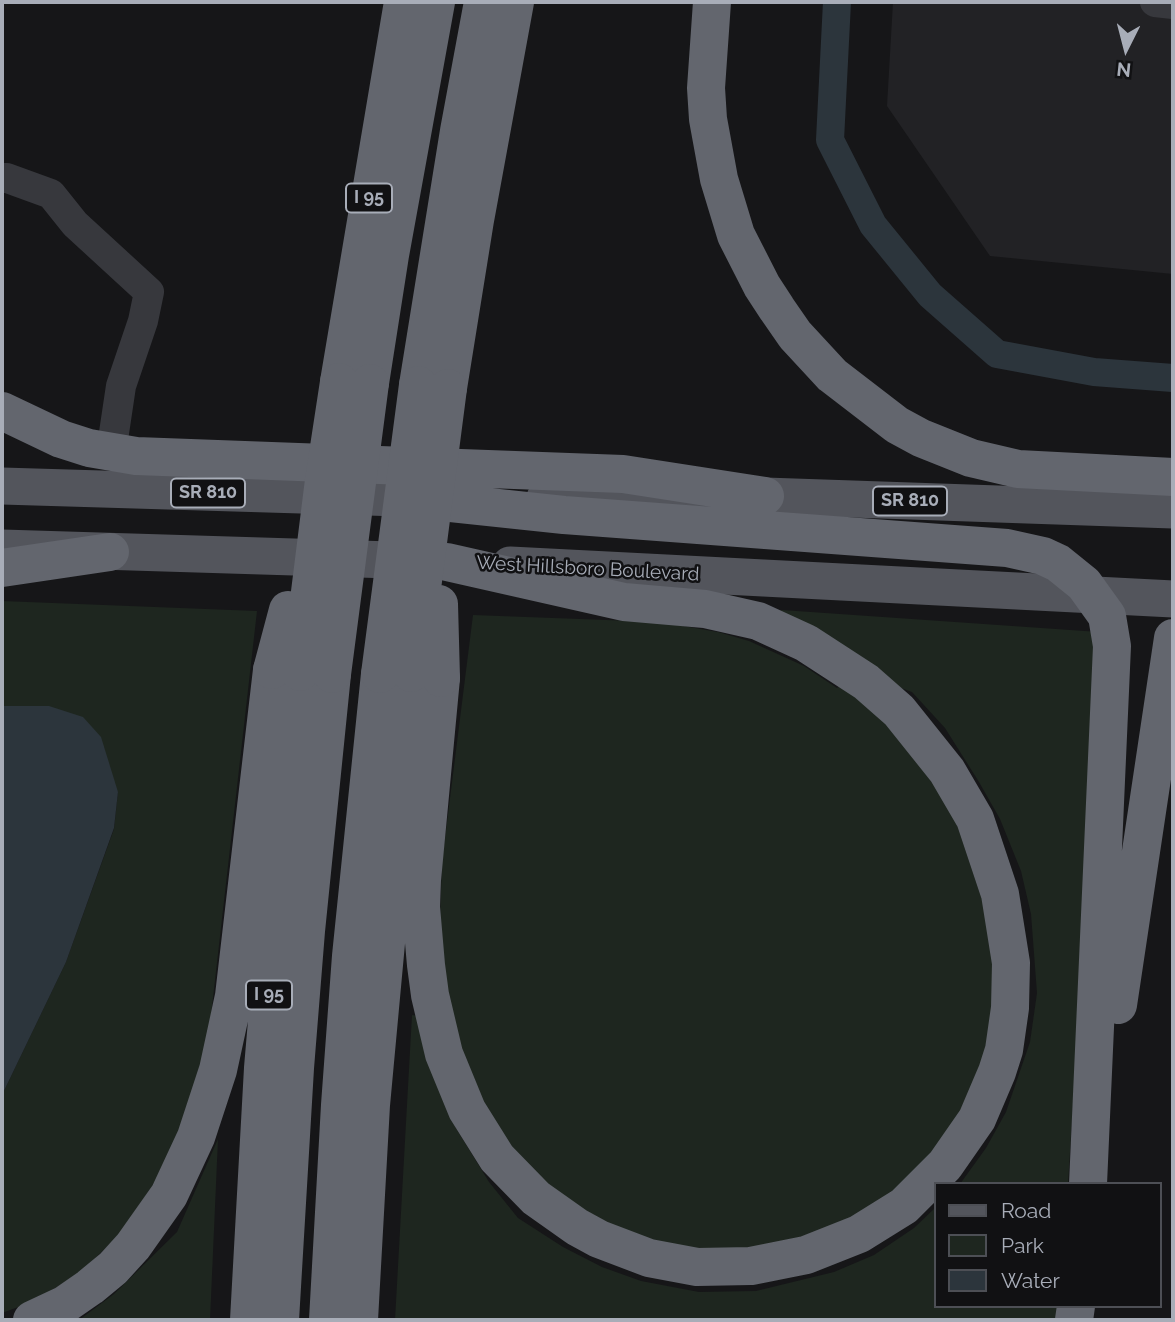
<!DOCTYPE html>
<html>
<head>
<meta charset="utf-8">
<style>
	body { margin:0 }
	#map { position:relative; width:1175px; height:1322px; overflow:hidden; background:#161618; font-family:Raleway,sans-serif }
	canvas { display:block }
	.frame { position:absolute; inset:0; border:4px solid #a8adb8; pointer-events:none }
	.legend { position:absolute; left:934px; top:1182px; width:228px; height:126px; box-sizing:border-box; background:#111113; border:2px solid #4d4f55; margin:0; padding:9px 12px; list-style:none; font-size:21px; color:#a8adb8 }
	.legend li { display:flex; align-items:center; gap:14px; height:35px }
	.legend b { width:35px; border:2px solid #4d4f55 }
	.north { position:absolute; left:1091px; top:14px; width:70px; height:70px; -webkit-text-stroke:5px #111113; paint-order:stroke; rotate:186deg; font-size:19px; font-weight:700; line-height:28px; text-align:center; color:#a8adb8 }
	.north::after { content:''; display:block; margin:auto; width:24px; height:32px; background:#a8adb8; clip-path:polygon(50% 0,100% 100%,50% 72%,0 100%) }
</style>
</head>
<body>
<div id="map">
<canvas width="1175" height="1322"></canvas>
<div class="frame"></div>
<ul class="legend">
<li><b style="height:9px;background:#53555c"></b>Road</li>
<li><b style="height:19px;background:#1e261f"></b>Park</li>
<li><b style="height:19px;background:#2c353c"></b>Water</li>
</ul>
<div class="north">N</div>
</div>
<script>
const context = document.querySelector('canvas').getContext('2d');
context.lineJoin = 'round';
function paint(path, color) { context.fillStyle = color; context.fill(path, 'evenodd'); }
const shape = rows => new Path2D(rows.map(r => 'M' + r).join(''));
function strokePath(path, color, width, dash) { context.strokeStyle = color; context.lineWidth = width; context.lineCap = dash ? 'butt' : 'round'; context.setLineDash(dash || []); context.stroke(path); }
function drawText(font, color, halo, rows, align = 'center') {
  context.font = font + ' Raleway,sans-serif'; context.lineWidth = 5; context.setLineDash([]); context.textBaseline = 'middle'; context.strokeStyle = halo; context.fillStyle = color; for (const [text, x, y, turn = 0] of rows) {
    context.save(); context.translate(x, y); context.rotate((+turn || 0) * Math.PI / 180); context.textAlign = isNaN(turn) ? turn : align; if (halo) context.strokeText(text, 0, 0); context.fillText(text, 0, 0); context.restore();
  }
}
paint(shape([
	[893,2,1173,2,1173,274,990,256,887,106]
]), '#222225');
paint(shape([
	[2,601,257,611,209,1033,193,1100,169,1161,119,1235,83,1270,37,1300,2,1313,2,1095,66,962,114,829,118,792,48,706,2,706],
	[782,610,1099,632,1087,881,1068,1184,960,1184,986,1148,1006,1112,1030,1042,1037,993,1031,914,1021,871,1000,819,979,782,945,728,912,692,882,681,773,613],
	[473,615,660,622,718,632,749,641,804,666,837,688,844,682,921,756,977,860,1000,998,970,1105,905,1186,815,1239,722,1256,629,1238,538,1187,474,1097,448,1005,440,918,442,862],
	[412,1015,418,1016,456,1128,489,1182,518,1218,563,1247,602,1267,641,1281,699,1292,756,1291,834,1272,874,1255,914,1228,935,1208,935,1306,1060,1306,1059,1320,395,1320],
	[218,1139,210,1320,79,1320,114,1294,177,1232]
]), '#1e261f');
paint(shape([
	[2,706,49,706,83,717,101,737,118,792,114,828,66,962,2,1095]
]), '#2c353c');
strokePath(shape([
	[837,2,830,140,873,225,930,295,997,354,1094,372,1173,378]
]), '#2c353c', 28);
strokePath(shape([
	[1155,2,1173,4],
	[2,178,7,178,51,194,75,224,149,292,143,321,121,386,111,453]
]), '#37383d', 30);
strokePath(shape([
	[2,486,434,499],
	[545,498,765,496,1173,510],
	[2,548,424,561],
	[510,565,1173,599]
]), '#53555c', 37);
strokePath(shape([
	[712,2,706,88,708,119,719,179,736,235,762,286,777,309,795,335,832,375,897,425,921,438,971,458,1018,469,1173,477],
	[339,382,403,2],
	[370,383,390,255,436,2],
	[418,385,459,131,483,2],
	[448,388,475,220,515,2],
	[2,411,61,439,89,448,136,456,623,474,765,496],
	[413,499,564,515,1007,548,1043,556,1058,563,1084,584,1107,616,1112,646,1088,1184],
	[2,568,110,552],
	[441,678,422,880,421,907,426,965,430,995,444,1054,467,1110,497,1158,536,1198,577,1227,599,1239,649,1258,697,1267,751,1266,806,1255,859,1234,904,1206,945,1165,977,1119,997,1072,1004,1050,1010,1008,1011,963,1000,894,975,819,947,771,899,711,866,682,806,643,758,621,705,609,624,602,447,562],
	[1118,1005,1173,638],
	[32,1320,64,1305,90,1287,113,1268,133,1246,169,1195,196,1137,218,1070,234,996,272,670],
	[249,1320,263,1068,288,777,300,672],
	[280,1320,295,1068,306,931,332,674],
	[328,1320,340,1105,351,956,380,674],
	[359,1320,371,1105,411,673],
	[1074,1320,1076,1306]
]), '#63666e', 38);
strokePath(shape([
	[439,604,441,678],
	[272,670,288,610],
	[300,672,324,480,339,382],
	[411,673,448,388],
	[332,674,370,383],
	[380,674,418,385]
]), '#63666e', 38);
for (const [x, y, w] of [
	[369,198,46],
	[208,493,74],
	[910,501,74],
	[269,995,46]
]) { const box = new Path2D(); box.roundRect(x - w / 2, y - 14.5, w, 29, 5); context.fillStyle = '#111113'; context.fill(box); strokePath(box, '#a8adb8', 2); }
drawText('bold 18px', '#a8adb8', null, [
	["I 95",369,198],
	["SR 810",208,493],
	["SR 810",910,501],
	["I 95",269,995]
]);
drawText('19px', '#a8adb8', '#111113', [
	["West Hillsboro Boulevard",588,569,3]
]);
</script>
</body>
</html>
